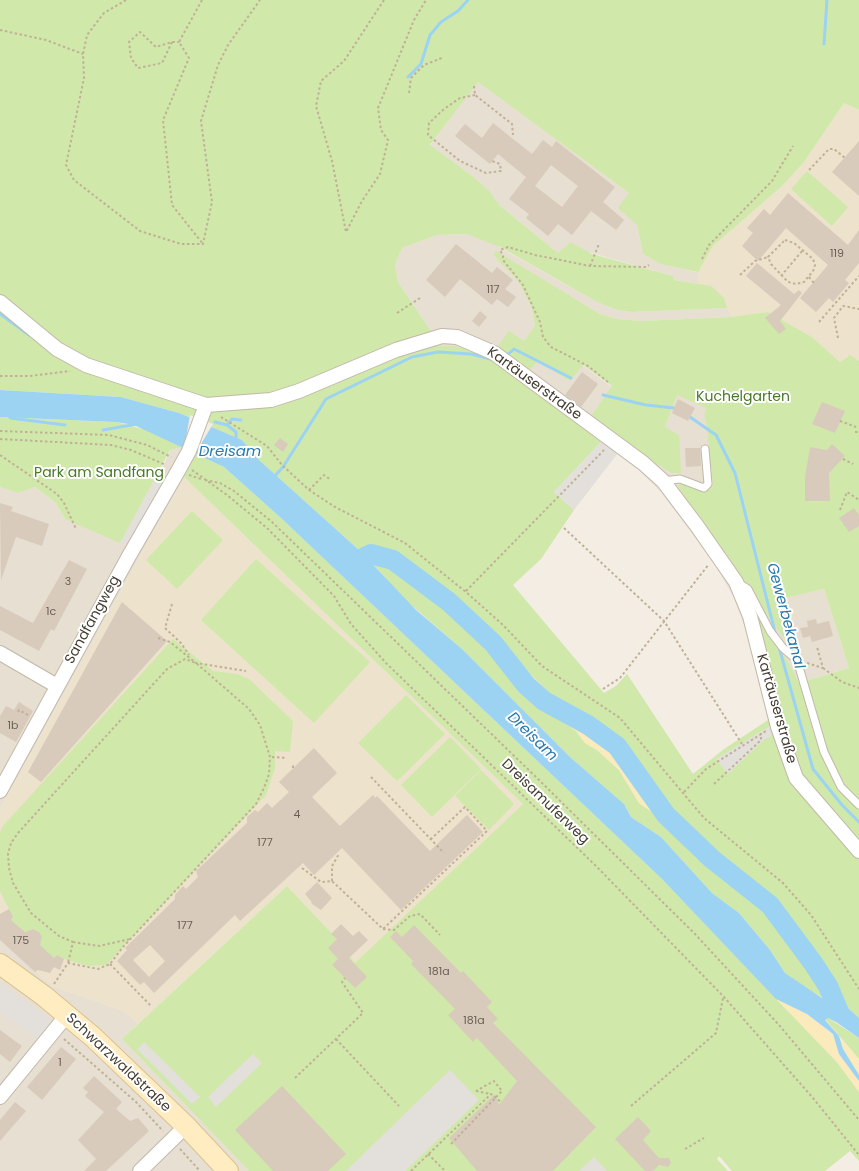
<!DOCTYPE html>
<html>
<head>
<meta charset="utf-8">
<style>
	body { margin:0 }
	canvas { display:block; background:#f3ede4 }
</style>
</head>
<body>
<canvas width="859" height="1171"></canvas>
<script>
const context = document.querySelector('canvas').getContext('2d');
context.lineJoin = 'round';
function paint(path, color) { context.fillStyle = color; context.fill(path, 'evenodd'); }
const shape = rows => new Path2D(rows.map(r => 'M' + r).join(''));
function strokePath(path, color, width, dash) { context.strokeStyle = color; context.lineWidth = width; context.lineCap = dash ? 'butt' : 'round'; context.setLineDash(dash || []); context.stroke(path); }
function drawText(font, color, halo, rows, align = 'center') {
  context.font = font + ' Poppins,sans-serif'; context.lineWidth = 4; context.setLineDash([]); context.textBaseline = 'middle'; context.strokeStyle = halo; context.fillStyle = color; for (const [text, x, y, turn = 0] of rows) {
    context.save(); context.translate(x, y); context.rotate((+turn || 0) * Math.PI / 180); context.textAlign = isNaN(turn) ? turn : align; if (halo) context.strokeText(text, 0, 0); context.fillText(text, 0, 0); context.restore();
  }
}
paint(shape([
	[477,81,629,193,619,208,637,225,643,254,660,264,697,272,859,110,859,361,768,312,731,317,642,321,617,319,600,314,496,252,493,255,518,281,531,306,535,325,524,341,530,370,538,360,579,370,582,365,612,387,591,416,658,465,671,473,681,473,665,427,677,394,707,408,704,416,706,422,713,486,710,489,702,491,681,484,677,485,789,639,780,599,824,589,849,668,799,683,789,663,757,622,743,622,733,596,714,563,661,492,641,472,527,385,455,346,437,346,430,330,398,282,395,265,402,248,437,235,467,234,490,242,597,302,617,310,632,312,727,308,711,286,674,280,673,276,581,250,570,242,558,253,499,205,475,178,430,146],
	[183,447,195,453,184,477,0,809,0,487,18,493,35,487,56,503,65,519,162,469,170,450],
	[0,940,52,986,124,1011,138,1024,122,1039,249,1171,0,1171]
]), '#e7dfd1');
paint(shape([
	[844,103,859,110,859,361,850,355,840,362,812,337,768,312,731,317,720,294,711,286,697,284,698,272,713,246,782,186,804,162],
	[184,477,523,804,355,964,337,939,287,886,138,1024,124,1011,52,986,0,940,0,809]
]), '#ede2cc');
paint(shape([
	[0,0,859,0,859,110,844,103,804,162,782,186,713,246,698,272,660,264,643,254,637,225,618,208,629,193,478,82,430,145,475,178,489,191,499,205,558,253,570,242,592,254,673,276,674,280,711,286,724,298,727,308,632,312,617,310,597,302,502,248,467,234,437,235,402,248,395,265,398,282,430,330,437,346,455,346,471,350,489,358,527,385,601,442,554,492,574,510,541,559,513,585,604,693,616,686,627,674,693,774,724,749,768,720,753,651,743,622,760,622,789,663,799,683,849,668,824,589,781,599,789,639,784,638,732,569,677,485,681,484,702,491,710,489,713,486,706,422,704,416,706,408,677,395,665,427,679,435,681,473,671,473,658,465,591,416,612,386,583,365,570,381,538,361,530,370,498,346,509,331,524,341,535,325,531,306,518,281,493,255,496,251,600,314,617,319,642,321,731,317,768,312,812,337,840,362,850,355,859,361,859,1018,839,1000,832,980,775,904,677,820,631,756,607,730,556,700,454,599,397,557,370,549,360,551,259,460,242,440,179,413,121,397,0,390],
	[807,171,848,207,832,226,791,189],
	[0,417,116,422,147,430,183,447,170,450,120,543,65,519,56,503,35,487,18,493,0,487],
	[195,453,224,467,281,518,662,879,837,1062,859,1092,859,1161,850,1151,825,1171,732,1171,719,1156,717,1159,728,1171,249,1171,122,1039,287,886,337,939,355,963,523,804,184,477],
	[192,511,223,540,177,589,146,560],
	[377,557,395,564,435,596,468,627,502,664,503,669,540,704,576,731,585,743,597,750,619,770,639,803,659,817,728,881,775,919,779,929,815,979,824,988,825,999,804,987,785,973,770,950,739,913,712,893,661,837,631,817,624,804,570,757,462,649,403,598,372,563],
	[256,559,370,662,314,723,201,620],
	[173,639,213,671,237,674,249,679,293,721,290,752,275,751,275,768,266,795,106,965,88,966,64,959,57,955,54,958,39,945,42,940,39,932,31,929,26,933,11,920,13,917,0,891,0,833,2,827],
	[406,695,445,734,397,781,358,743],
	[450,737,481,769,432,817,401,785],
	[481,770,514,804,489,830,455,796],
	[828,1018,859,1038,859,1059,825,1019]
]), '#d0e9aa');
paint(shape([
	[370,549,397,557,454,599,556,700,607,730,620,742,677,820,775,904,832,980,839,1000,825,999,824,988,815,979,779,929,775,919,728,881,659,817,639,803,619,770,597,750,585,743,576,731,519,689,489,649,435,596,395,564,377,558,372,563,360,551],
	[776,999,807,1014,833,1035,839,1054,859,1081,859,1092,837,1062],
	[839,1036,859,1059,859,1075,843,1050]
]), '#faeabc');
paint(shape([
	[601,442,618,453,574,510,554,492],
	[162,469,170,474,128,547,120,543],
	[770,726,772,736,765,739,728,774,716,759],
	[0,983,53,1022,39,1040,0,1012],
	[144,1042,200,1097,192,1104,137,1049],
	[253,1054,262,1063,216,1107,208,1097],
	[450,1070,479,1100,405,1171,346,1171],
	[594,1157,607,1171,579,1171]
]), '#e3e0dc');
paint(shape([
	[0,390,121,397,179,413,242,440,259,460,360,551,416,610,462,649,570,757,624,804,631,817,661,837,712,893,739,913,770,950,785,973,822,998,839,1000,859,1018,859,1038,836,1022,828,1018,825,1020,839,1036,843,1049,859,1075,859,1081,839,1054,833,1034,807,1014,776,999,662,879,281,518,224,467,134,425,116,422,0,417]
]), '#9cd3f3');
paint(shape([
	[190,415,213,424,195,454,184,449]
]), '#f3ede4');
strokePath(shape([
	[824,44,827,0],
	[408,77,421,64,430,35,441,22,458,11,468,0],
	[0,314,29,335],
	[505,357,514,349,571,378],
	[603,395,646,405,674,408],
	[10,416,10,418,65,425],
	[690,417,716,435,735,473,776,636],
	[215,422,227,425,236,432,236,441],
	[227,425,232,419,241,420],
	[103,430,137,424],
	[273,478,283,467,326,399,412,357,438,352,471,354,494,360],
	[779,647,813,769,842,805,859,822]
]), '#9cd3f3', 3);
strokePath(shape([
	[350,564,371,554,393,560,449,602,493,643,526,685,544,701,588,725,617,746,666,815,712,859,770,905,813,963,828,986,839,1012]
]), '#9cd3f3', 20);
paint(shape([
	[493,123,532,154,543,140,552,147,556,141,615,187,603,202,624,220,616,230,591,211,572,235,558,224,548,236,526,218,529,214,509,199,526,177,498,154,490,164,455,136,465,124,482,138],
	[551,165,578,186,562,207,535,186],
	[859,141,859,196,832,172],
	[788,193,848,245,859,230,859,263,845,280,849,283,833,302,829,298,816,312,800,298,828,265,786,228,758,261,742,246,753,233,747,228,764,209,770,215],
	[456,244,492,273,497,267,513,280,505,289,516,297,508,307,497,299,492,305,460,279,445,297,426,280],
	[757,263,794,294,799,290,802,293,780,321,786,329,779,334,765,318,781,305,746,276],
	[480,311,487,317,479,327,472,321],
	[582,372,598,384,581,407,565,395],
	[678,399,695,408,688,421,672,413],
	[822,402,845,411,835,433,812,424],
	[280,438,288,444,283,452,274,445],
	[832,444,845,456,829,473,830,501,805,501,805,477,810,447,827,450],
	[685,448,700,448,701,466,686,467],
	[0,503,13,507,11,511,49,524,42,546,16,537,1,580],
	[854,508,859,515,859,526,849,532,839,518],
	[69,560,87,569,54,631,51,629,39,651,0,630,0,606,33,623],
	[122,602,167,641,41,782,28,772],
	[816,619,817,624,829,621,833,636,812,642,810,636,803,638,800,628,808,627,807,621],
	[19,702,33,711,16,742,0,733,0,716,6,706,14,710],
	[314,748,337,773,312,797,340,826,373,795,375,798,377,796,430,851,467,815,483,832,401,910,342,848,314,875,303,863,240,921,235,915,154,993,144,982,140,985,117,961,127,950,125,948,175,899,175,895,183,886,186,889,198,877,196,871,247,823,247,817,255,810,258,812,267,803,272,808,289,792,279,782],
	[150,945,165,961,149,977,133,960],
	[317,882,332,898,321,910,312,904,311,901,305,894],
	[9,909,13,917,11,920,25,932,33,929,39,932,42,937,40,945,54,958,57,955,64,959,60,970,54,967,50,973,38,970,35,972,0,940,0,914],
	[341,924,353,936,359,931,368,940,349,958,367,977,355,988,332,965,338,959,328,948,337,939,331,934],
	[414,925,461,973,463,971,492,1002,487,1007,498,1019,493,1023,596,1127,553,1171,477,1171,449,1138,495,1094,499,1105,517,1081,477,1038,473,1042,448,1015,455,1009,411,964,413,961,390,937,396,931,402,937],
	[0,1030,22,1046,10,1062,0,1054],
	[61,1047,76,1059,42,1100,27,1087],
	[94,1076,122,1102,116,1109,130,1121,138,1118,149,1131,106,1171,84,1171,96,1159,78,1140,104,1112,85,1096,88,1092,83,1088],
	[282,1086,346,1154,328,1171,273,1171,235,1130],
	[15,1102,26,1111,0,1141,0,1120],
	[638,1117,651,1131,643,1140,659,1158,669,1158,671,1163,668,1167,659,1165,653,1171,645,1171,615,1139]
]), '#d8cbbb');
const lane = shape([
	[663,481,680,479,704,488,708,484,705,449],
	[740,584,748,589,770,631,783,648,797,660,824,752,841,787,859,805]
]);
const street = shape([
	[0,302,57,349,86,365,206,405,271,400,299,391,396,350,442,336,457,337,494,353,643,463,663,481,697,526,736,582,750,616,778,727,796,778,859,851],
	[0,653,57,686],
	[0,791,129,556,178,471,189,451,206,405],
	[0,1097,67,1015],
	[140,1171,186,1126]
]);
const secondary = shape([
	[0,964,44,996,93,1037,186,1126,228,1171]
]);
strokePath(lane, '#c1b8a9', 9);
strokePath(street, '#c1b8a9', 16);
strokePath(secondary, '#d8c293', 22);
strokePath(shape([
	[126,0,104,13,87,35,83,54,84,78,66,165,74,180,140,231,181,244,203,244,212,202,201,121,218,65,228,45,260,0],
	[202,0,179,42,189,58,163,120,172,205,203,244],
	[384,0,344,61,321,81,316,106,332,161,346,232,362,201,380,174,388,140,381,130,378,108,414,20,426,0],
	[0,30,46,40,83,54],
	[172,42,162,63,138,68,131,58,129,42,140,32,156,47,172,42,179,42],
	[474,86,475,95,512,124,513,135],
	[409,93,411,78,424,65,442,58],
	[475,95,460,98,444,109,429,123,428,135,460,161,486,173,501,171,500,164,492,161],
	[809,170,829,149,834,149,845,158],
	[785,240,794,243,813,259,815,265,813,271,804,282,796,284,788,282,771,264,768,257,785,240],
	[702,259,709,245,772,181,793,146],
	[590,266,599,244],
	[740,275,755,261,768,257],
	[781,276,803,250],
	[809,277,814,283],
	[397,313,420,298],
	[819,322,859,276],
	[838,338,834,318,843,306,859,309],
	[0,376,30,376,70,371],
	[608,382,588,366,551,347,543,337,540,322,523,285,503,260,503,256,500,250,508,247,535,255,590,266,646,267,649,265],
	[221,417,267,446,282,465,309,490,335,507,405,543,466,592,503,625,542,666,620,718,704,818,783,883,811,915,859,989],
	[840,421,856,427],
	[0,431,109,435,147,445,171,457],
	[855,432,859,432],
	[0,439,111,445,131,450,166,465],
	[0,455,57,494,64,503,76,529],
	[843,459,853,464],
	[192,470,227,495,267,528,334,596,351,624,386,663,597,867,724,997,813,1098,859,1155],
	[189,475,201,479],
	[205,480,220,483,234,491,272,522,537,778,695,934,779,1025,859,1120],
	[309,490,324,475,331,480],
	[840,510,847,492,859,500],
	[564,528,664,621,742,744],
	[466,591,604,450],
	[172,604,165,628,181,643,189,655],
	[158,638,170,642,196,663,246,671],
	[807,663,823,668,817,647],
	[823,668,842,682,859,688],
	[603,689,620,678,709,564],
	[18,712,19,710,28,715],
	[272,757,287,758],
	[293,768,293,763],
	[371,777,444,853],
	[714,784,761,740,761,733],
	[684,792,706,769,766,731],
	[302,868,321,882,332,881,383,929,487,831,465,807,431,839],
	[332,881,332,866,339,854],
	[383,929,394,930,410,916,420,914,440,935],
	[73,942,99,946,130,939],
	[110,964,151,1006],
	[54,984,68,963,98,969,110,964,123,947,256,804,264,788,269,774,270,757,260,725,249,709,196,663,185,659,167,669,18,833,11,843,8,854,9,868,13,883,31,913,59,936,73,942,68,963],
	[64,1039,136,1102,163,1131],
	[336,1039,399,1106],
	[295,1078,363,1013,342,982,345,978],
	[476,1091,491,1094],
	[631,1106,716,1033,723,998],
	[451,1144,502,1091,494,1081,476,1091],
	[180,1149,200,1171],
	[685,1149,704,1138],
	[428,1154,445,1171],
	[411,1171,491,1094,501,1102]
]), '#c1b096', 2, [2.5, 2.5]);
strokePath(lane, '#fff', 7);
strokePath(street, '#fff', 14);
strokePath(secondary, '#ffedc1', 20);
drawText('11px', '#6a6055', null, [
	["119",837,254],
	["117",493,290],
	["3",68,582],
	["1c",51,612],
	["1b",13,726],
	["4",297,815],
	["177",265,843],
	["177",185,926],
	["175",21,941],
	["181a",439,972],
	["181a",474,1021],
	["1",60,1063]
]);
drawText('14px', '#453d33', '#fff', [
	["Kartäuserstraße",534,384,36],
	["Sandfangweg",93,620,-61],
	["Kartäuserstraße",776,709,74],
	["Dreisamuferweg",545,802,44],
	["Schwarzwaldstraße",118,1063,43]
]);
drawText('14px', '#487924', '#fff', [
	["Kuchelgarten",743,397],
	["Park am Sandfang",99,473]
]);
drawText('italic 15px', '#277aad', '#fff', [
	["Dreisam",230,452],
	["Gewerbekanal",785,616,75],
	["Dreisam",532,737,44]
]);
</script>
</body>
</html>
